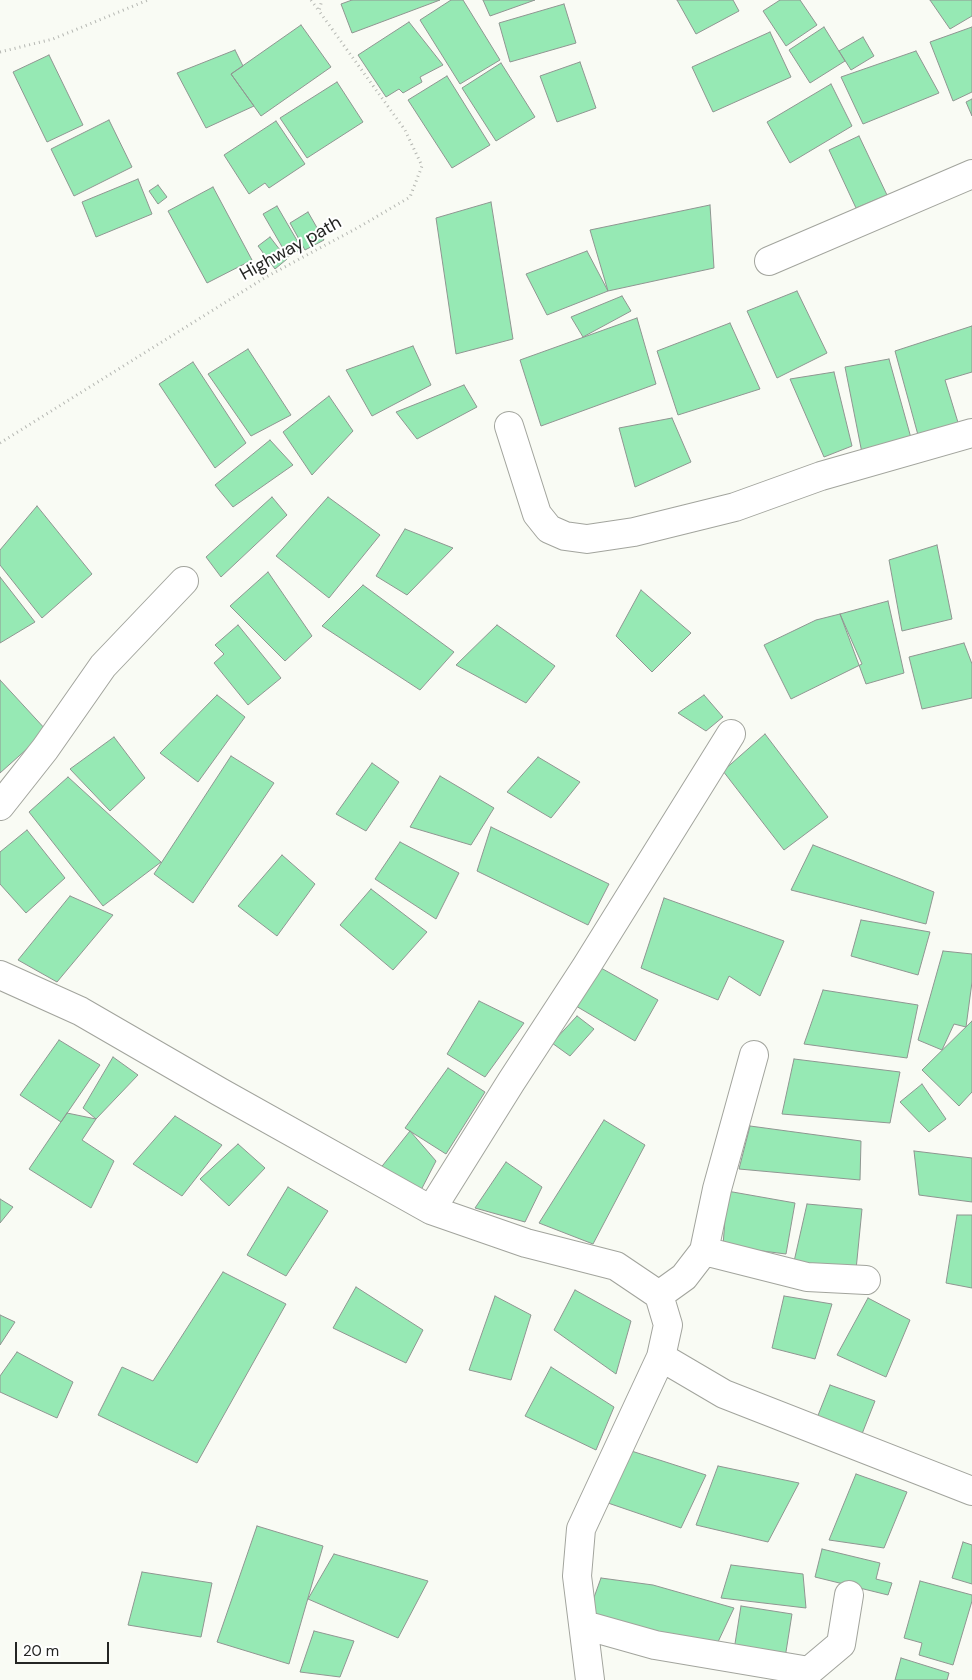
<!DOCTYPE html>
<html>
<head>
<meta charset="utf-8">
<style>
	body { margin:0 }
	#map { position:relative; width:972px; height:1680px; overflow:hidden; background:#f9fbf4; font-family:"DM Sans",sans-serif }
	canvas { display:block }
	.scale { position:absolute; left:15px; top:1642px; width:94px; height:22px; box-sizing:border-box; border:2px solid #242523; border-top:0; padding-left:6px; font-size:15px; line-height:18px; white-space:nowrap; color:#242523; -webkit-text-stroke:4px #fff; paint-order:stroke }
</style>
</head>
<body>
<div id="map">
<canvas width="972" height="1680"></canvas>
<div class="scale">20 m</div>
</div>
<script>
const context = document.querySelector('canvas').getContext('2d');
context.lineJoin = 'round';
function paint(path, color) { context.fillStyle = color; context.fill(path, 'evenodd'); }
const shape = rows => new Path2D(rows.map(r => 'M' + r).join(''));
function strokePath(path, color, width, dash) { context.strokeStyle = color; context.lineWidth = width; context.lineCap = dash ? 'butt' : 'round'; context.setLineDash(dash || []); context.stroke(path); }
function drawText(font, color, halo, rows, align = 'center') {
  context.font = font + ' "DM Sans",sans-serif'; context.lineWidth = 4; context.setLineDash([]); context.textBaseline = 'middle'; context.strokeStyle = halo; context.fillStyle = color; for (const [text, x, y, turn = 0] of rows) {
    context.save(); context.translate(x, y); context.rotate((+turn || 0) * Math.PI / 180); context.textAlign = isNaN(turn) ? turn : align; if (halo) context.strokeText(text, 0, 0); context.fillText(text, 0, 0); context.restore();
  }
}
const building = shape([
	[352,0,440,0,352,33,341,4,352,0],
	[451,0,463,0,500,60,460,84,420,20,451,0],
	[483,0,535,0,490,16,483,0],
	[677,0,733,0,739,11,696,34,677,0],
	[780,0,800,0,817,25,786,46,763,11,780,0],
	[930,0,972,0,972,16,950,29,930,0],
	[564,4,576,43,510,62,499,23,564,4],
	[409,22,443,65,420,77,422,82,403,93,399,89,386,97,358,55,409,22],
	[301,25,331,67,261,116,231,74,301,25],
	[824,27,845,61,810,83,789,50,824,27],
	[972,27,972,92,953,101,930,42,972,27],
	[770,32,791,77,713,112,692,67,770,32],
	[863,37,874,56,851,70,839,51,863,37],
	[235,50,243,66,231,74,254,106,206,128,177,73,235,50],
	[916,51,939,93,863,124,841,77,916,51],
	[49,55,83,125,47,142,13,72,49,55],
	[580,62,596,108,557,122,540,76,580,62],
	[501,63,535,117,496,141,462,88,501,63],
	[447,76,490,145,452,168,408,100,447,76],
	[337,82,363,122,307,158,280,118,337,82],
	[831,84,852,126,790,163,767,122,831,84],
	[972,99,972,116,966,102,972,99],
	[109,120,132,167,74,196,51,149,109,120],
	[276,121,305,164,269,188,265,183,249,194,224,155,276,121],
	[859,136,887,195,856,208,829,150,859,136],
	[138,179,152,214,96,237,82,202,138,179],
	[158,185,167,197,158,204,149,191,158,185],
	[213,187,252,260,207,283,168,211,213,187],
	[491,202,513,339,456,354,436,218,491,202],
	[710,205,714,268,608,291,590,230,710,205],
	[277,206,302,249,288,257,263,214,277,206],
	[308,212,324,240,305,250,290,223,308,212],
	[270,237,287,259,275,269,258,246,270,237],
	[587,251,608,291,547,315,526,274,587,251],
	[797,291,827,353,777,378,747,311,797,291],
	[622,296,631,311,583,337,571,317,622,296],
	[637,318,656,384,541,426,520,360,637,318],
	[730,323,760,389,678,415,657,351,730,323],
	[972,326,972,372,945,380,960,429,921,446,895,351,972,326],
	[413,346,431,385,372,416,346,370,413,346],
	[248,349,291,415,251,436,208,374,248,349],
	[889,359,911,438,862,453,845,367,889,359],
	[193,362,246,443,215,468,159,384,193,362],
	[834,372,852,446,824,457,790,379,834,372],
	[464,385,477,407,417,439,396,412,464,385],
	[329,396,353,431,312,475,283,432,329,396],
	[672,418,691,462,635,487,619,428,672,418],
	[270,440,293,465,233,507,215,485,270,440],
	[272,497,287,515,221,577,206,557,272,497],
	[328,497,380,535,329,598,276,556,328,497],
	[37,506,92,574,42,618,0,565,0,550,37,506],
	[405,529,453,548,407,595,376,576,405,529],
	[937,545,952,619,902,631,889,560,937,545],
	[268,572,312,636,285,661,230,606,268,572],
	[0,577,35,622,0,643,0,577],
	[363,585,454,652,420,690,322,626,363,585],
	[641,590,691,633,652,672,616,636,641,590],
	[888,601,904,673,866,684,840,614,888,601],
	[840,614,862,664,791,699,764,645,816,620,840,614],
	[238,625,281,678,248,705,214,663,224,654,215,645,238,625],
	[497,625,555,666,526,703,456,665,497,625],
	[964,643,972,664,972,698,922,709,909,657,964,643],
	[0,680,47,731,0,773,0,680],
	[217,695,245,717,198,782,160,753,217,695],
	[704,695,723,717,706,731,678,713,704,695],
	[765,734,828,817,784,850,723,771,765,734],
	[114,737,145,778,110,811,70,769,114,737],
	[231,756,274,783,193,903,154,874,231,756],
	[538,757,580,782,551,818,507,792,538,757],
	[372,763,399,782,366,831,336,814,372,763],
	[440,776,494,808,471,845,410,827,440,776],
	[68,777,161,862,103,906,29,812,68,777],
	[491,827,609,884,588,925,477,871,491,827],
	[27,830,65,878,26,913,0,884,0,852,27,830],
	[400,842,459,873,436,919,375,879,400,842],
	[813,845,934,892,926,924,791,890,813,845],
	[282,855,315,884,277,936,238,906,282,855],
	[371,889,427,932,393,970,340,925,371,889],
	[70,896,113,915,57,982,18,960,70,896],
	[664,898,784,941,760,996,729,976,718,1000,641,968,664,898],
	[861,920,930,932,918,975,851,956,861,920],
	[943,951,972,954,972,982,966,1027,954,1024,942,1050,918,1040,943,951],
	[601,968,658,1000,635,1041,576,1006,601,968],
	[823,990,918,1005,907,1058,804,1044,823,990],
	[479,1001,524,1023,485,1077,447,1054,479,1001],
	[577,1016,594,1029,570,1056,552,1043,577,1016],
	[972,1021,972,1092,959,1106,922,1070,972,1021],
	[59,1040,100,1065,61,1122,20,1095,59,1040],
	[113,1057,138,1075,96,1119,83,1108,113,1057],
	[794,1059,900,1072,890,1123,782,1114,794,1059],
	[448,1068,485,1092,446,1154,405,1128,448,1068],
	[922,1084,946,1119,929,1132,900,1102,922,1084],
	[67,1113,96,1119,82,1140,114,1161,91,1208,29,1169,67,1113],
	[175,1116,222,1145,182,1196,133,1164,175,1116],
	[604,1120,645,1145,593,1244,539,1223,604,1120],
	[750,1126,861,1141,860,1180,739,1169,750,1126],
	[410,1131,436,1161,420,1192,379,1170,410,1131],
	[238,1144,265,1168,229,1206,200,1179,238,1144],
	[914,1151,972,1158,972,1202,919,1195,914,1151],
	[506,1162,542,1187,525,1222,475,1208,506,1162],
	[288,1187,328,1211,286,1276,247,1255,288,1187],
	[727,1191,795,1203,786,1254,723,1246,727,1191],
	[0,1199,13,1207,0,1223,0,1199],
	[807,1204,862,1209,855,1280,793,1266,807,1204],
	[957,1215,972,1215,972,1288,946,1283,957,1215],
	[223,1272,286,1304,197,1463,98,1415,122,1367,153,1381,223,1272],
	[356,1287,423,1330,406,1363,333,1328,356,1287],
	[575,1290,631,1321,616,1374,554,1330,575,1290],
	[495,1296,531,1315,511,1380,469,1370,495,1296],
	[784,1296,832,1304,815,1359,772,1348,784,1296],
	[868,1298,910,1320,886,1377,837,1355,868,1298],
	[0,1315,15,1322,0,1345,0,1315],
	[17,1352,73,1382,57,1418,0,1392,0,1376,17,1352],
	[551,1367,614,1407,596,1450,525,1416,551,1367],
	[830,1385,875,1401,860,1439,815,1423,830,1385],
	[619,1447,706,1475,681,1528,608,1503,619,1447],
	[718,1466,799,1483,768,1542,696,1525,718,1466],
	[856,1474,907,1492,884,1548,829,1540,856,1474],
	[257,1526,323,1546,289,1664,217,1642,257,1526],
	[963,1542,972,1545,972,1584,952,1578,963,1542],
	[822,1549,880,1563,876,1579,892,1583,888,1595,815,1577,822,1549],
	[334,1554,428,1581,398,1638,308,1599,334,1554],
	[731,1565,803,1574,806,1608,721,1598,731,1565],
	[142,1572,212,1583,201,1637,128,1625,142,1572],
	[601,1578,653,1585,734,1608,717,1644,584,1625,601,1578],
	[920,1581,972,1595,972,1601,953,1665,919,1655,922,1643,904,1638,920,1581],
	[741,1606,792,1614,785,1658,734,1650,741,1606],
	[314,1631,354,1641,340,1677,300,1672,314,1631],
	[901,1658,949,1673,947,1680,895,1680,901,1658]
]);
paint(building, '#96e9b4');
strokePath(building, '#8f9691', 1);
const street = shape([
	[769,261,972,174],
	[509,426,537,514,549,529,565,536,587,539,634,532,735,507,821,476,972,433],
	[0,806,45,749,103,666,184,581],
	[0,975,80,1011,220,1092,431,1210,526,1243,616,1266,659,1295,668,1325,661,1357,581,1529,577,1576,590,1680],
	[431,1210,511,1082,586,967,731,734],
	[704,1251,807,1277,866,1280],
	[659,1295,684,1277,704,1251,717,1189,754,1055],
	[661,1357,724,1394,972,1491],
	[584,1625,655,1645,809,1671,841,1644,849,1595]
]);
strokePath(street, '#a2a49d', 30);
strokePath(shape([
	[311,0,319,11],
	[0,52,53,39,148,0],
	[0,443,266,277,359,227,410,197,422,166,405,130,319,11,322,0]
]), '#b5b7b2', 3, [1, 4]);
strokePath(street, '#fff', 28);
drawText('18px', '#242523', '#fff', [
	["Highway path",291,249,-29]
]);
</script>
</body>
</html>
